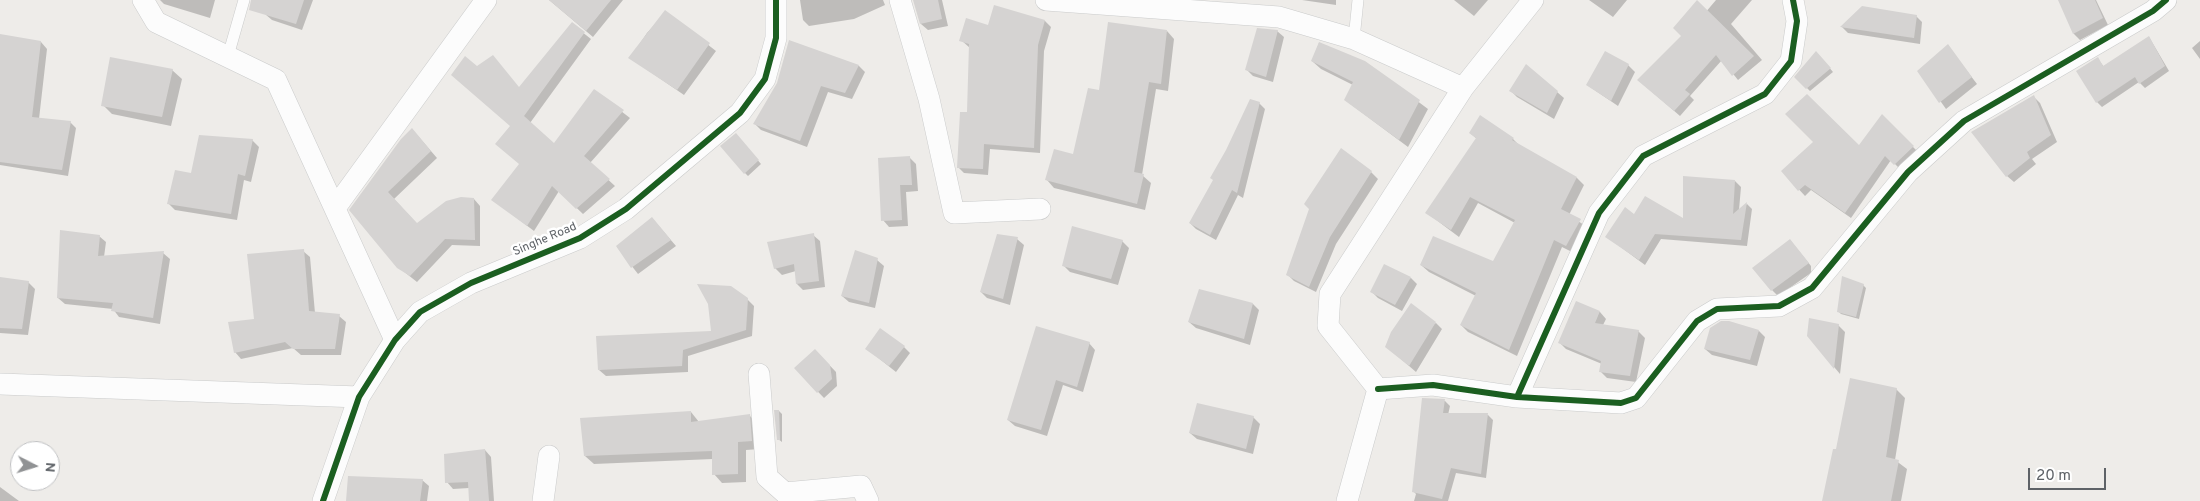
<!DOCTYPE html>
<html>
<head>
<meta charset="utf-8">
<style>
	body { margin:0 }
	#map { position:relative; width:2200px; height:501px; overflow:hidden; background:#eeece9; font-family:Overpass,sans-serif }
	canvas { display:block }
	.north { position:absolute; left:10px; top:441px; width:50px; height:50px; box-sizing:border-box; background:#fff; border:1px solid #bfc0c2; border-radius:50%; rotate:95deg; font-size:14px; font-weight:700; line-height:20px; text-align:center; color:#5e6267 }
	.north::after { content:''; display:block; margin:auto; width:18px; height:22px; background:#909294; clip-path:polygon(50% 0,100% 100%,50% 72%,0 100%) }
	.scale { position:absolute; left:2028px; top:468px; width:78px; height:22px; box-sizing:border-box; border:2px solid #5e6267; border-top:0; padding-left:6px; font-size:15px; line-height:18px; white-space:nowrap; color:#5e6267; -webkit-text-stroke:4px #fff; paint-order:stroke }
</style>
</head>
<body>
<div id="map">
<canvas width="2200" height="501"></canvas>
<div class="north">N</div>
<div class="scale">20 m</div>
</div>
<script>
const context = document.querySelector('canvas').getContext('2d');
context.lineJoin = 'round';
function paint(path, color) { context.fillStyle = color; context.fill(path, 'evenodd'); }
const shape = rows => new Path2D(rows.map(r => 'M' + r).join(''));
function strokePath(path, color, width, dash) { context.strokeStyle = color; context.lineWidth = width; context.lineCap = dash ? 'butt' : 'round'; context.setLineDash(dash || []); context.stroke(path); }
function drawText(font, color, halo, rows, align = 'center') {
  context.font = font + ' Overpass,sans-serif'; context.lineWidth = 5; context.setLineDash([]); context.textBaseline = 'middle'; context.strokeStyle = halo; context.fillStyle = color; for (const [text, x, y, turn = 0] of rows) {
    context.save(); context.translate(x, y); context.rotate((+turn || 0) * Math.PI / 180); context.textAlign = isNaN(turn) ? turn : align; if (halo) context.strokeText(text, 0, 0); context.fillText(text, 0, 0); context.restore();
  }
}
paint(shape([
	[160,0,215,0,210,18,164,4],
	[270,0,313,0,302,30,272,20,265,14],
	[549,0,623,0,593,37],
	[800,0,883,0,885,5,854,19,809,26,803,20],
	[914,0,942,0,948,26,928,30,921,24],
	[1302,0,1336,0,1336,5],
	[1454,0,1488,0,1474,16],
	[1589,0,1627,0,1613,17],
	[1716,0,1752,0,1731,24,1762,60,1738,80,1722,60,1690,96,1694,100,1680,116,1644,85],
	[2072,0,2096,0,2108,25,2080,40,2074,34,2061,4],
	[995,6,1045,21,1051,27,1044,51,1040,153,990,149,988,175,964,173,958,167,969,114,970,48,961,40,989,26],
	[666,12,716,51,684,95,630,58,647,33],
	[1916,16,1922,22,1920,44,1848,33,1842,27],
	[572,24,591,39,530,123,554,144,595,91,630,118,590,163,615,186,583,214,559,191,534,231,493,200,520,164,511,127,477,67,519,88],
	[1167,31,1174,39,1168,91,1156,89,1142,175,1151,183,1145,210,1054,188,1047,180,1074,156,1100,92],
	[1277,31,1284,37,1273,82,1253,76,1247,70],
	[0,35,41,42,47,49,39,119,70,122,76,128,68,176,0,165],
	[2149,37,2169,71,2145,88,2139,82,2102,107,2097,102,2098,59,2104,67],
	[2200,41,2200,59,2192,48],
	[790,42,859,66,865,72,852,99,828,92,807,147,761,130,755,124,778,83],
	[1319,43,1365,62,1428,109,1408,147,1345,100,1353,85,1321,69,1312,61],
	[1948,46,1977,84,1946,109,1919,71],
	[1606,53,1628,65,1635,72,1618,106,1587,85],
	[1823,60,1833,72,1810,91,1796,77],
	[172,70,182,79,171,126,112,114,103,105],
	[1511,91,1557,92,1564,98,1554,119,1517,97],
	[2033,96,2040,103,2057,142,2032,159,2036,164,2014,182,2007,176],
	[1259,103,1265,109,1243,198,1238,195,1216,240,1196,229,1190,223],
	[1882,116,1919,153,1901,170,1891,160,1851,218,1811,190,1805,196,1782,171,1859,147],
	[1470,133,1513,139,1519,145,1577,178,1584,185,1569,215,1587,227,1574,253,1562,247,1517,356,1468,332,1461,325,1476,296,1429,272,1421,265,1494,262,1515,223,1478,203,1459,237,1427,213,1477,139],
	[418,136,437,158,394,199,417,224,474,199,480,206,480,246,452,245,417,282,398,267,351,210],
	[739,138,761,164,748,176,745,173],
	[252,140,259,147,251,182,244,180,237,220,175,210,168,203,192,174],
	[909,157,916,164,918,191,906,192,908,226,889,227,883,220],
	[1371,172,1378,179,1336,244,1316,292,1294,281,1287,274,1311,209],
	[1735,181,1741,187,1739,210,1747,204,1752,209,1747,246,1661,239,1645,265,1607,237,1684,220],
	[652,218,676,246,638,274,617,247],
	[813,235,820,241,825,287,803,290,797,284,796,271,782,275,775,268],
	[99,236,106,242,104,257,163,253,170,259,160,324,119,317,113,309,65,304,58,298],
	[1017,239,1024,245,1010,305,987,298,981,292],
	[1790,240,1811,266,1811,273,1778,296,1772,290],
	[1122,241,1129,248,1118,285,1070,272,1064,266],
	[303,251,310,257,315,313,339,316,346,322,341,355,301,355,293,348,241,359,235,352],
	[877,260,884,266,875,308,849,302,842,296],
	[0,278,28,282,35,289,28,335,0,333],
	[1411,278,1417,284,1402,311,1378,298,1372,292],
	[1863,285,1866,288,1859,319,1841,314,1838,311],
	[747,299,754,306,752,336,688,356,688,372,606,376,599,370,712,332],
	[1577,303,1600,312,1606,319,1603,325,1638,331,1645,338,1636,382,1607,378,1601,372,1602,364,1566,349,1560,343],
	[1253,304,1259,310,1250,345,1196,328,1189,322],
	[1436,323,1442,329,1416,372,1387,347],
	[1838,325,1845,332,1840,374,1808,336],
	[1759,331,1765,337,1757,366,1712,355,1705,349],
	[1089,343,1095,350,1083,392,1063,385,1047,436,1015,426,1008,420],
	[904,347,910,353,896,372,867,349],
	[815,350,836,372,837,386,824,398,796,369],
	[1896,389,1905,398,1895,460,1907,469,1901,501,1823,501,1837,450],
	[1423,400,1445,401,1450,406,1448,415,1488,415,1493,420,1486,478,1456,473,1448,501,1414,501,1416,494,1414,492],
	[779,411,782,414,782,442,778,439],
	[691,412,699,422,749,415,758,424,760,449,746,450,746,482,722,483,714,474,713,459,594,464,585,456],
	[1253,417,1260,424,1253,454,1197,439,1190,433],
	[485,450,491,457,494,501,470,501,469,488,453,489,447,482],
	[422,480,429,486,427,501,348,501],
	[0,487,19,501,0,501]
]), '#0003');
paint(shape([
	[251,0,304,0,296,24,249,10],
	[549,0,611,0,586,31],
	[913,0,938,0,942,19,920,24],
	[1697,0,1754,56,1732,76,1716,55,1685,90,1690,94,1674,111,1637,80,1681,36,1673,28],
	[2058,0,2095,0,2103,18,2073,34],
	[994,5,1045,20,1038,45,1034,148,984,144,983,169,957,168,960,112,967,112,969,44,959,41,966,18,988,25],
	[1862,6,1917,15,1914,38,1840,27],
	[665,10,710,43,677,90,628,58],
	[572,22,585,32,524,116,554,143,594,89,624,110,584,156,610,179,576,209,552,186,527,226,491,200,519,164,495,144,510,126,451,75,465,56,477,66,493,55,519,87],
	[1108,22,1167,30,1161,84,1149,82,1134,172,1144,174,1137,204,1045,180,1054,149,1073,154,1088,88,1099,90],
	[1257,28,1278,30,1266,77,1245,70],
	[0,34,41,41,32,117,71,121,62,170,0,162],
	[2149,36,2165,66,2139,84,2135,77,2096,103,2076,71,2098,57,2103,66],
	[789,40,859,65,845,93,821,86,800,141,753,124,777,83],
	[1319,42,1365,61,1420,100,1399,140,1344,100,1353,82,1311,61],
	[1948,44,1972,77,1939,103,1917,71],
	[1605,51,1629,64,1611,101,1586,85],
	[1816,51,1831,68,1806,89,1794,77],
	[110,57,173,69,162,117,101,106],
	[1526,64,1558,91,1547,113,1509,91],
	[1807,94,1859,145,1882,114,1914,146,1894,165,1885,156,1845,213,1805,185,1798,191,1781,171,1813,142,1785,114],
	[2034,95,2051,135,2027,152,2030,158,2006,177,1971,132],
	[1250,99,1260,102,1237,193,1232,190,1210,235,1189,223,1213,180,1210,178,1226,150],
	[1480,115,1514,138,1512,140,1577,177,1561,209,1581,219,1566,246,1554,240,1509,350,1460,325,1476,293,1420,265,1433,236,1493,261,1515,220,1470,197,1451,230,1425,213,1476,138,1469,133],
	[412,128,431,151,388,192,417,223,446,201,461,197,474,198,475,240,445,239,410,276,397,268,349,210,401,139],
	[736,133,759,160,744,174,720,146],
	[199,135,253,139,245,176,238,174,231,214,167,204,175,170,191,173],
	[1341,148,1372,171,1330,237,1309,287,1286,275,1309,209,1304,204],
	[910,156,912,185,900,185,902,220,881,221,878,158],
	[1683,176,1735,180,1733,214,1747,202,1741,240,1655,234,1639,260,1605,237,1625,207,1634,214,1645,196,1683,218],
	[652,217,671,240,631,268,616,246],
	[1072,226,1123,240,1111,279,1062,266],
	[60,230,100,235,98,256,164,251,153,318,111,311,113,303,57,298],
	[814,233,819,281,796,284,794,264,774,269,767,242],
	[997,234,1018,237,1003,299,980,292],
	[1790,239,1809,263,1771,291,1752,268],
	[304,249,309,311,340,314,335,349,293,349,285,342,234,353,228,322,254,319,247,254],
	[855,250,878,258,869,303,841,296],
	[1384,264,1411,277,1395,305,1370,292],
	[1842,276,1864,284,1856,317,1837,312],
	[0,277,29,281,22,329,0,328],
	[697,284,731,286,748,298,746,330,683,350,682,366,598,370,596,336,711,331,708,304],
	[1199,289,1253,303,1244,339,1188,322],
	[1576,301,1600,311,1595,323,1639,330,1630,376,1599,372,1601,361,1558,343],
	[1411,303,1436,322,1409,366,1385,347,1391,332],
	[1809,318,1839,324,1834,369,1807,336],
	[1721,321,1729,321,1759,330,1750,360,1704,349,1710,328],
	[1036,326,1090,342,1077,387,1056,380,1041,430,1007,420],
	[880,328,905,346,889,366,865,349],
	[815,349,830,365,832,379,817,393,794,368],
	[1850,378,1897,388,1886,457,1899,460,1891,501,1822,501,1833,449,1836,449],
	[1422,398,1445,399,1443,413,1488,413,1481,474,1451,468,1442,499,1412,492],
	[1197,403,1254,416,1246,449,1189,433],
	[774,410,779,410,780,440,777,440],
	[691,411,691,422,750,414,752,441,738,442,738,474,712,475,712,451,584,456,580,418],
	[485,449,489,501,469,501,468,482,445,483,444,454],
	[348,476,423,479,420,501,346,501]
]), '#d5d3d2');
const lane = shape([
	[1354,39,1358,0],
	[228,56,244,0]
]);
const street = shape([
	[143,0,156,22,276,80,395,340],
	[900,0,929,99,954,213,1040,209],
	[1046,0,1279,17,1354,39,1463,88],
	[335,208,486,0],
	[759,374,767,477,785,493,861,486,868,501],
	[0,384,359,397],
	[1378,389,1433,385,1517,397,1621,403,1636,398,1697,321,1717,309,1779,306,1812,288,1908,172,1964,121,2153,11,2166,0],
	[1378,389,1328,326,1330,294,1463,88,1533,0],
	[1517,397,1599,213,1643,156,1765,94,1791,61,1797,21,1793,0],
	[323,501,359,397,395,340,420,312,471,283,580,238,626,209,740,113,765,79,776,38,776,0],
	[543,501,549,456],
	[1347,501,1378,389]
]);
strokePath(lane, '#cacbcb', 12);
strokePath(street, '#cacbcb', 22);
strokePath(lane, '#fcfcfc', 11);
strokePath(street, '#fcfcfc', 21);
strokePath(shape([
	[1378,389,1433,385,1517,397,1621,403,1636,398,1697,321,1717,309,1779,306,1812,288,1908,172,1964,121,2153,11,2166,0],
	[1517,397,1599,213,1643,156,1765,94,1791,61,1797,21,1793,0],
	[323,501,359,397,395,340,420,312,471,283,580,238,626,209,740,113,765,79,776,38,776,0]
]), '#1b5e20', 6);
drawText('12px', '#5e6267', '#fff', [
	["Singhe Road",545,240,-23]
]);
</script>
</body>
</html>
